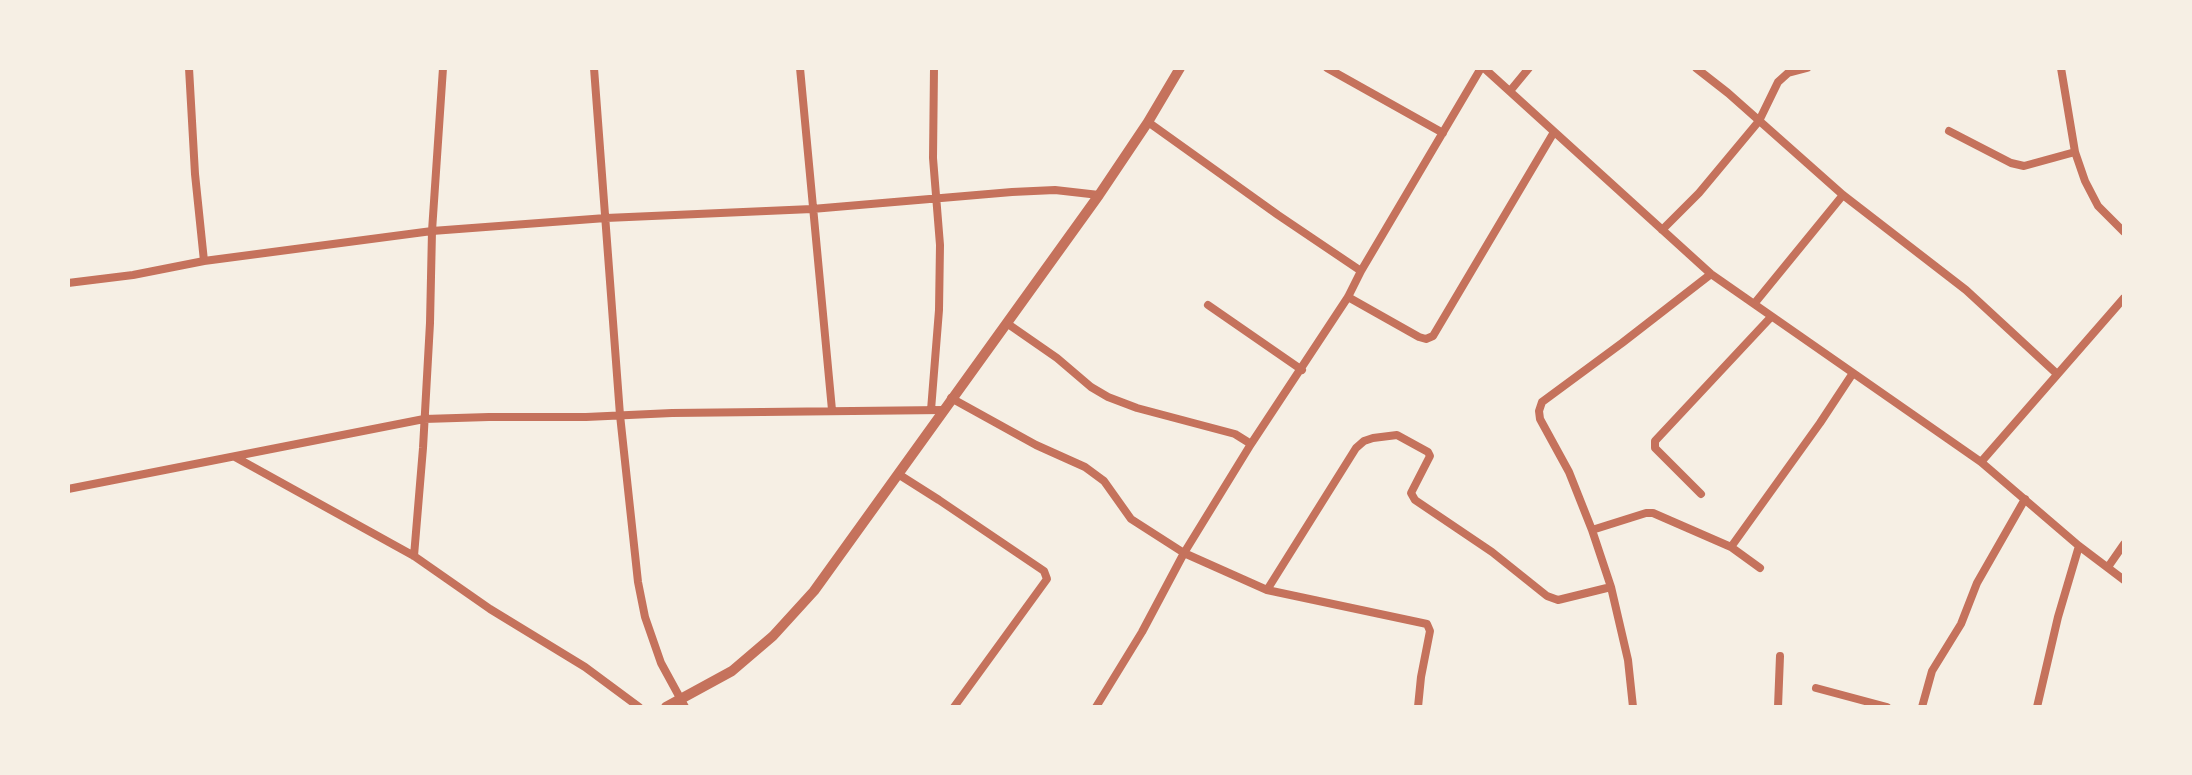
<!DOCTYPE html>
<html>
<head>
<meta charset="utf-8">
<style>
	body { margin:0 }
	#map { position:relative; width:2192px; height:775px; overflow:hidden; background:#f6efe4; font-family:"Fira Sans Condensed",sans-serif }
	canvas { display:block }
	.frame { position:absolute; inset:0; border:70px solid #f6efe4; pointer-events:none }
</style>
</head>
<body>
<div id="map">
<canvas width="2192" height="775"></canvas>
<div class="frame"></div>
</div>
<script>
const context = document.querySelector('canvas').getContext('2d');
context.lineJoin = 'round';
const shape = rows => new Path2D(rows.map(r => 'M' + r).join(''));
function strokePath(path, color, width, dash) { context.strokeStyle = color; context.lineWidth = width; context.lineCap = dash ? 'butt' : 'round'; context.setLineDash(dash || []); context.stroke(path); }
strokePath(shape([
	[189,68,195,174,204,261],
	[594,68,620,415,638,582,645,617,661,663,685,707],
	[800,68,832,410],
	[1327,68,1443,133],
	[1484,68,1711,274,1981,462,2079,546,2124,580],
	[1696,68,1728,93,1843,195,1966,290,2056,373],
	[2061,68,2075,152,2085,181,2098,206,2124,232],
	[1510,91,1529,68],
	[1148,122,1278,215,1361,271],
	[1949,131,2011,163,2024,166,2075,152],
	[1662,230,1699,193,1759,121,1778,82,1788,73,1807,68],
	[68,283,133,275,204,261,432,231,606,218,812,209,1012,192,1055,190,1099,195],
	[1348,297,1419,337,1426,339,1433,336,1554,132],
	[1754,304,1843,195],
	[1208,305,1302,370],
	[1008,324,1057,358,1091,387,1108,397,1137,408,1235,434,1251,444],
	[951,398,1036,445,1085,467,1104,481,1131,519,1184,553,1267,590,1427,624,1430,631,1421,677,1418,707],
	[931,410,939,310,940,245,933,158,934,68],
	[235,457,414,556,490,609,585,667,639,707],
	[1981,462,2124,298],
	[898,474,939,500,1044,571,1047,579,954,707],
	[68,489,424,419,489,417,586,417,672,413,943,410],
	[1701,494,1655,448,1655,441,1771,317],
	[1592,530,1646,513,1653,513,1731,547,1760,568],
	[1731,547,1820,423,1853,373],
	[414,556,423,448,430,323,432,231,443,68],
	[2108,567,2124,544],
	[1267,590,1356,448,1364,441,1373,438,1397,435,1428,452,1430,456,1411,493,1415,500,1492,552,1547,596,1558,600,1611,587],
	[1816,688,1887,707],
	[1096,707,1142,632,1184,553,1251,444,1348,297,1361,271,1481,68],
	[1633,707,1628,660,1611,587,1592,530,1569,472,1540,419,1539,411,1542,402,1622,343,1711,274],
	[1778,707,1780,656],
	[1922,707,1932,671,1961,624,1977,583,2025,499],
	[2037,707,2058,617,2079,546]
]), '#c5725c', 8);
strokePath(shape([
	[666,707,732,671,773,636,814,591,1099,195,1148,122,1180,68]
]), '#c5725c', 10);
</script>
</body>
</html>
